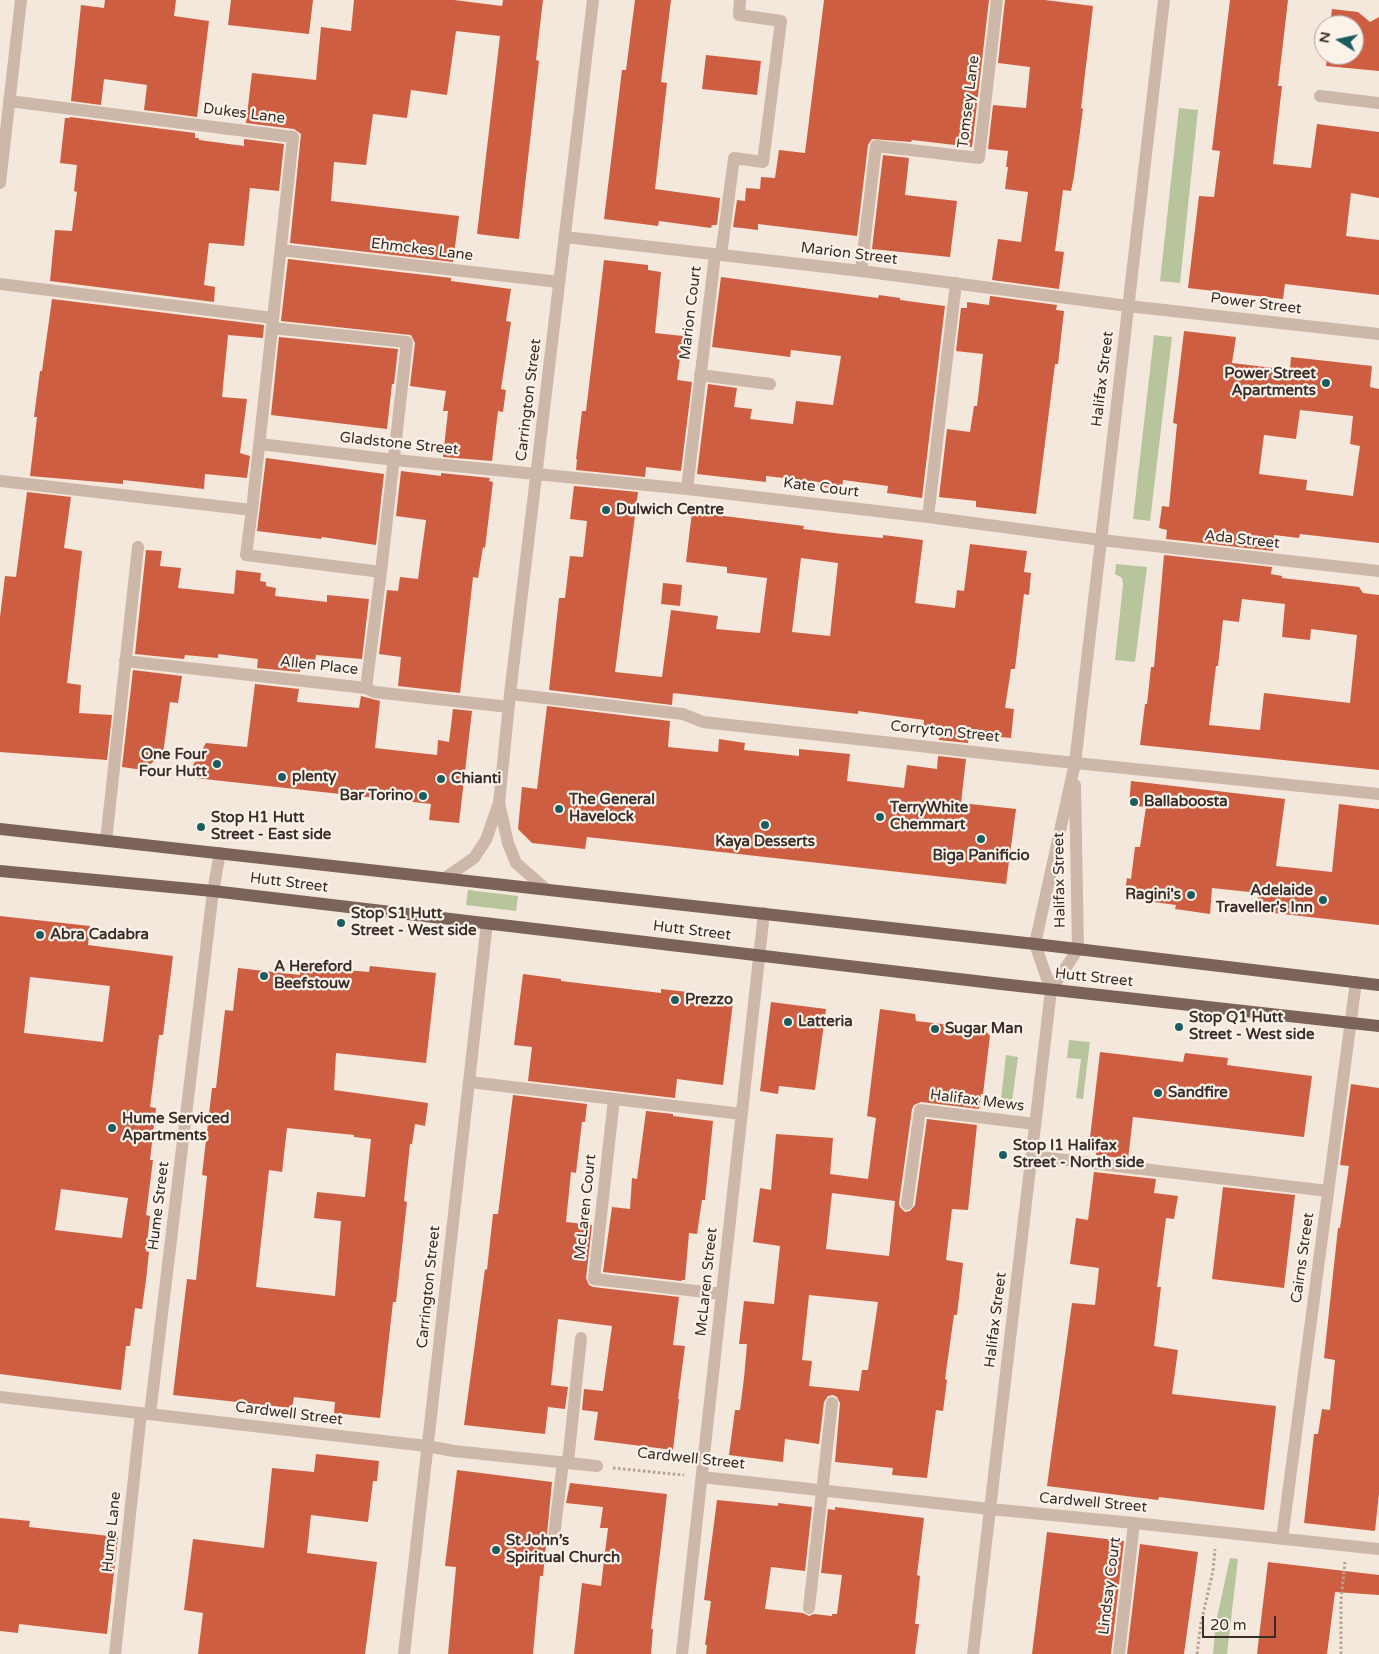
<!DOCTYPE html>
<html>
<head>
<meta charset="utf-8">
<style>
	body { margin:0 }
	#map { position:relative; width:1379px; height:1654px; overflow:hidden; background:#f4e8dd; font-family:"Varela Round",sans-serif }
	canvas { display:block }
	.north { position:absolute; left:1314px; top:15px; width:50px; height:50px; box-sizing:border-box; background:#fbf2ea; border:1px solid #ada39c; border-radius:50%; rotate:280deg; font-size:14px; font-weight:700; line-height:20px; text-align:center; color:#392d28 }
	.north::after { content:''; display:block; margin:auto; width:18px; height:22px; background:#1b5c5e; clip-path:polygon(50% 0,100% 100%,50% 72%,0 100%) }
	.scale { position:absolute; left:1202px; top:1616px; width:74px; height:22px; box-sizing:border-box; border:2px solid #392d28; border-top:0; padding-left:6px; font-size:15px; line-height:18px; white-space:nowrap; color:#392d28; -webkit-text-stroke:4px #fbf2ea; paint-order:stroke }
</style>
</head>
<body>
<div id="map">
<canvas width="1379" height="1654"></canvas>
<div class="north">N</div>
<div class="scale">20 m</div>
</div>
<script>
const context = document.querySelector('canvas').getContext('2d');
context.lineJoin = 'round';
function paint(path, color) { context.fillStyle = color; context.fill(path, 'evenodd'); }
const shape = rows => new Path2D(rows.map(r => 'M' + r).join(''));
function strokePath(path, color, width, dash) { context.strokeStyle = color; context.lineWidth = width; context.lineCap = dash ? 'butt' : 'round'; context.setLineDash(dash || []); context.stroke(path); }
function drawText(font, color, halo, rows, align = 'center') {
  context.font = font + ' "Varela Round",sans-serif'; context.lineWidth = 4.5; context.setLineDash([]); context.textBaseline = 'middle'; context.strokeStyle = halo; context.fillStyle = color; for (const [text, x, y, turn = 0] of rows) {
    context.save(); context.translate(x, y); context.rotate((+turn || 0) * Math.PI / 180); context.textAlign = isNaN(turn) ? turn : align; if (halo) context.strokeText(text, 0, 0); context.fillText(text, 0, 0); context.restore();
  }
}
paint(shape([
	[1179,108,1198,110,1180,283,1160,281],
	[1154,335,1172,337,1150,521,1133,519],
	[1116,564,1147,567,1135,662,1115,660,1123,584,1122,578,1115,574],
	[468,890,518,896,516,911,466,905],
	[1069,1040,1090,1042,1083,1099,1076,1098,1081,1059,1067,1058],
	[1006,1055,1018,1057,1011,1108,1000,1107],
	[1230,1558,1238,1559,1227,1654,1213,1654,1216,1622]
]), '#b8c49b');
paint(shape([
	[105,0,176,0,174,16,209,21,197,117,144,110,147,85,104,79,101,105,71,101,81,5,104,8],
	[231,0,313,0,309,34,228,25],
	[354,0,454,0,502,6,503,0,543,0,536,60,539,61,519,239,477,234,500,36,456,31,447,95,411,90,407,118,373,114,366,165,334,162,331,201,459,216,453,262,290,243,301,134,294,129,246,123,252,73,316,80,321,27,351,31],
	[635,0,671,0,661,82,667,83,655,189,720,198,717,225,712,225,711,228,659,221,658,226,604,219,622,70,626,70],
	[824,0,989,0,972,147,912,140,911,142,872,139,868,145,857,236,758,224,758,230,733,227,737,200,745,201,746,188,760,189,761,177,775,178,779,150,805,153],
	[1005,0,1045,0,1093,6,1081,108,1083,109,1074,176,1071,191,1063,190,1055,251,1064,252,1059,289,992,280,998,239,1021,242,1028,192,1005,189,1008,167,1006,167,1008,151,988,149,993,105,1026,108,1030,67,998,63],
	[1230,0,1288,0,1278,86,1282,86,1273,164,1311,168,1317,124,1379,132,1379,198,1351,193,1346,236,1379,240,1379,295,1285,284,1283,299,1188,288,1199,196,1214,197,1220,151,1212,150],
	[1332,9,1358,12,1370,22,1379,17,1379,71,1326,66,1327,55,1354,55,1354,25,1330,25],
	[706,55,761,61,757,95,702,89],
	[70,117,195,133,195,138,199,138,199,140,244,146,244,139,284,144,279,191,250,188,244,246,209,243,204,285,215,287,214,302,50,281,55,230,72,231,77,192,74,191,77,165,60,163,65,118,70,118],
	[883,155,909,158,905,195,957,201,950,257,872,249],
	[288,259,451,278,451,281,511,289,506,321,511,322,501,389,506,390,503,412,498,411,492,461,443,457,448,411,443,411,446,391,410,386,415,343,411,335,281,321],
	[604,260,648,265,648,270,661,272,655,333,683,336,677,380,692,382,681,471,646,467,645,477,576,470,577,459,576,459,582,411,586,411],
	[721,277,878,298,879,295,900,298,900,300,945,306,922,498,887,493,888,486,843,480,842,490,818,486,819,482,766,476,766,482,697,474,708,384,737,388,734,407,752,409,750,419,793,424,796,401,833,405,841,356,791,350,790,357,712,347],
	[990,296,1057,305,1056,310,1064,311,1058,364,1055,364,1036,514,976,507,976,501,939,497,947,429,970,432,974,406,977,406,983,354,956,351,961,308,967,308,967,302,989,305],
	[52,299,264,325,263,338,228,335,222,397,247,399,240,453,250,456,247,478,205,474,204,489,123,480,123,484,30,476,37,417,34,417,40,371,42,371],
	[1184,331,1236,337,1232,363,1290,370,1291,357,1372,366,1370,387,1379,389,1379,543,1300,534,1299,538,1274,535,1273,551,1166,539,1167,530,1159,528,1162,506,1169,507,1177,424,1173,423],
	[1300,410,1353,416,1350,444,1360,446,1353,496,1306,490,1307,480,1259,474,1264,435,1296,439],
	[279,337,398,349,394,384,392,384,387,429,271,415],
	[266,458,384,474,376,545,322,537,321,539,257,531],
	[401,471,441,476,441,473,490,478,489,481,493,482,485,548,483,547,478,578,473,577,460,693,398,686,401,657,379,654,387,590,398,591,400,577,418,579,426,520,396,516],
	[574,486,638,492,615,672,662,677,671,610,718,616,716,629,760,633,767,578,727,573,727,567,686,562,692,512,804,526,803,529,842,534,883,538,883,535,923,540,915,603,955,608,957,590,964,591,970,544,1027,551,1024,572,1031,573,1029,595,1024,594,1015,669,1011,669,1005,708,1014,709,1011,738,969,734,968,743,939,740,940,730,923,728,924,720,858,711,858,714,673,693,672,705,549,690,559,598,565,598,570,556,583,557,587,521,570,519],
	[801,558,838,563,830,636,792,632],
	[27,492,71,497,64,548,82,551,67,683,81,685,79,713,112,715,107,760,0,752,0,617,5,576,16,577],
	[146,550,162,551,160,566,181,568,178,588,234,594,236,570,261,573,260,581,266,582,266,586,276,588,275,596,327,602,327,595,369,599,362,659,316,655,315,661,301,660,300,672,257,668,258,659,218,654,218,658,185,655,184,659,135,654],
	[1164,555,1272,567,1271,574,1282,576,1282,578,1359,587,1363,593,1379,595,1379,770,1140,745,1145,704,1147,704,1151,667,1154,667],
	[1242,599,1285,604,1282,637,1310,640,1311,629,1357,635,1350,703,1264,693,1260,730,1209,725,1216,666,1218,666,1223,620,1239,622],
	[663,583,682,585,680,606,661,604],
	[133,670,182,676,178,703,170,702,163,754,143,770,122,767],
	[255,684,299,689,297,702,359,708,361,696,380,701,375,748,410,752,437,755,438,740,449,742,453,709,472,711,459,823,429,820,431,804,186,777,206,743,247,747],
	[547,706,670,721,668,747,718,752,719,739,745,743,744,750,799,756,799,749,850,754,847,781,904,788,907,765,937,769,938,756,966,759,961,803,1016,809,1006,884,587,837,585,849,532,843,518,829,522,787,537,789],
	[1131,781,1285,799,1276,866,1332,872,1339,804,1379,809,1379,925,1257,911,1259,893,1212,888,1210,914,1175,909,1176,905,1124,898,1127,878,1131,879,1135,847,1140,847,1146,807,1129,805],
	[0,916,90,926,88,945,173,956,163,1035,159,1035,150,1107,156,1108,150,1160,153,1160,146,1215,150,1216,146,1251,149,1252,146,1280,142,1309,135,1308,130,1346,126,1346,121,1390,0,1374],
	[30,977,110,986,103,1042,24,1033],
	[61,1189,128,1198,122,1238,55,1230],
	[301,966,369,972,370,966,436,973,426,1063,336,1053,334,1090,428,1103,425,1126,415,1124,412,1144,410,1144,404,1201,407,1202,396,1302,393,1302,380,1418,334,1413,335,1402,294,1397,292,1408,173,1395,187,1279,196,1280,207,1176,202,1175,212,1088,216,1088,225,1010,233,1011,238,968,300,975],
	[287,1128,354,1135,354,1137,371,1139,365,1197,317,1192,314,1218,341,1221,335,1296,256,1287,269,1170,282,1172],
	[523,974,561,979,561,981,661,993,661,989,688,992,687,997,733,1002,723,1085,677,1079,675,1098,528,1081,532,1047,514,1045],
	[771,1002,826,1009,815,1090,779,1086,778,1094,760,1091],
	[880,1009,915,1014,916,1021,984,1029,990,1036,983,1094,981,1094,979,1109,921,1102,914,1105,912,1109,899,1203,900,1207,905,1212,910,1211,915,1205,927,1119,977,1125,968,1210,952,1209,946,1260,963,1263,957,1315,954,1315,945,1379,947,1380,943,1411,936,1410,927,1478,892,1475,893,1468,835,1462,840,1403,837,1397,833,1395,828,1396,824,1402,819,1444,785,1439,783,1462,729,1455,735,1410,740,1410,744,1378,747,1344,739,1344,744,1301,774,1304,780,1246,753,1242,760,1188,771,1190,776,1134,833,1138,830,1174,868,1179,876,1118,867,1116],
	[832,1193,895,1201,889,1256,826,1249],
	[809,1295,878,1302,868,1370,862,1370,859,1391,809,1386,812,1361,802,1360],
	[1100,1052,1183,1062,1185,1053,1228,1058,1227,1065,1312,1076,1304,1137,1133,1117,1128,1159,1096,1155,1098,1139,1090,1138],
	[1351,1084,1379,1088,1379,1493,1375,1531,1304,1523,1314,1434,1318,1434,1322,1409,1330,1410,1335,1360,1324,1358,1338,1228,1340,1228,1349,1166,1340,1165],
	[513,1095,587,1104,585,1122,582,1122,576,1173,571,1172,566,1222,592,1225,586,1278,589,1285,593,1287,679,1297,673,1345,685,1346,678,1399,679,1399,673,1450,594,1440,598,1412,582,1410,584,1389,603,1391,612,1326,558,1319,551,1385,568,1387,565,1409,548,1407,545,1434,464,1425,485,1269,487,1270,493,1214,498,1214],
	[646,1111,673,1114,673,1116,713,1121,705,1200,702,1200,697,1234,689,1233,685,1280,682,1280,681,1281,603,1272,612,1207,630,1209,632,1178,637,1179],
	[1094,1172,1156,1179,1154,1193,1178,1196,1174,1219,1166,1218,1157,1287,1161,1287,1154,1346,1178,1350,1172,1394,1276,1406,1264,1510,1159,1497,1158,1500,1047,1486,1072,1303,1095,1305,1099,1268,1070,1264,1076,1218,1088,1220],
	[1223,1187,1295,1195,1284,1288,1212,1279],
	[316,1454,379,1461,377,1481,373,1481,368,1522,311,1515,307,1553,377,1562,365,1654,198,1654,203,1613,184,1610,193,1539,264,1548,272,1468,314,1472],
	[457,1470,552,1482,543,1576,540,1576,533,1654,448,1654,456,1567,445,1566],
	[570,1483,667,1494,651,1629,653,1629,651,1654,574,1654,582,1583,601,1586,608,1528,600,1528,603,1507,566,1503],
	[717,1500,778,1506,778,1503,812,1507,805,1571,771,1567,765,1609,803,1613,809,1616,814,1614,832,1616,832,1614,837,1614,842,1575,821,1573,828,1509,835,1510,835,1507,924,1518,917,1575,920,1576,915,1624,919,1624,915,1654,706,1654,707,1645,705,1645,711,1601,704,1600],
	[0,1518,30,1521,29,1527,118,1537,107,1634,19,1624,18,1633,0,1631],
	[1047,1532,1124,1541,1111,1654,1032,1654],
	[1140,1544,1198,1552,1184,1654,1127,1654],
	[1268,1562,1379,1575,1379,1595,1335,1592,1327,1654,1257,1654]
]), '#ce5e41');
strokePath(shape([
	[613,1468,684,1475],
	[1197,1654,1201,1623,1213,1571,1215,1549],
	[1341,1654,1341,1599,1345,1562]
]), '#b9a192', 3, [2.5, 2.5]);
strokePath(shape([
	[1320,96,1379,103],
	[0,183,21,0],
	[565,237,861,271,1128,306,1379,334],
	[281,250,559,282],
	[721,255,734,158,763,162,781,21,739,15,740,0],
	[861,271,876,146,979,158,997,0],
	[0,284,273,318],
	[272,328,407,342,381,572],
	[700,375,770,384],
	[259,444,395,460,687,489,928,517,1101,540,1379,571],
	[0,481,252,510,293,137,9,101],
	[687,489,715,255],
	[252,510,246,555,381,572,366,688],
	[928,517,956,283],
	[125,661,366,688,374,692,509,707],
	[510,694,683,714,703,722,1046,760,1379,794],
	[499,803,508,843,516,863,546,889],
	[106,841,138,547],
	[445,878,474,858,486,840,499,803,510,694,593,0],
	[1051,990,1035,944,1075,763,1164,0],
	[469,1082,742,1114],
	[614,1099,594,1279,722,1294],
	[1032,1156,1328,1191],
	[907,1204,920,1110,1035,1124],
	[0,1397,427,1446,454,1451,597,1466],
	[150,1414,213,891,220,853],
	[568,1462,581,1338],
	[702,1477,990,1509,1134,1523,1379,1549],
	[554,1536,563,1462],
	[1282,1539,1356,982],
	[809,1608,832,1403],
	[115,1654,141,1413],
	[404,1654,487,923],
	[682,1654,764,913],
	[973,1654,1051,990,1078,949,1075,785],
	[1119,1654,1134,1523]
]), '#cdb7a8', 12);
strokePath(shape([
	[0,829,1035,944,1379,985],
	[0,871,213,891,1001,984,1379,1026]
]), '#7c6359', 12);
for (const [x, y, r, color] of [
	[1326,383,5,"#1b5c5e"],
	[606,510,5,"#1b5c5e"],
	[217,764,5,"#1b5c5e"],
	[282,777,5,"#1b5c5e"],
	[441,779,5,"#1b5c5e"],
	[423,796,5,"#1b5c5e"],
	[1134,802,5,"#1b5c5e"],
	[559,809,5,"#1b5c5e"],
	[880,817,5,"#1b5c5e"],
	[765,825,5,"#1b5c5e"],
	[201,827,5,"#1b5c5e"],
	[981,839,5,"#1b5c5e"],
	[1191,895,5,"#1b5c5e"],
	[1323,900,5,"#1b5c5e"],
	[341,923,5,"#1b5c5e"],
	[40,935,5,"#1b5c5e"],
	[264,976,5,"#1b5c5e"],
	[675,1000,5,"#1b5c5e"],
	[788,1022,5,"#1b5c5e"],
	[1179,1027,5,"#1b5c5e"],
	[935,1029,5,"#1b5c5e"],
	[1158,1093,5,"#1b5c5e"],
	[112,1128,5,"#1b5c5e"],
	[1003,1155,5,"#1b5c5e"],
	[496,1550,5,"#1b5c5e"]
]) { const dot = new Path2D(); dot.arc(x, y, r, 0, 2 * Math.PI); context.fillStyle = color; context.fill(dot); strokePath(dot, '#fbf2ea', 2); }
drawText('15px', '#392d28', '#fbf2ea', [
	["Tomsey Lane",969,102,-83],
	["Dukes Lane",244,114,7],
	["Ehmckes Lane",422,250,7],
	["Marion Street",849,254,7],
	["Power Street",1256,304,7],
	["Marion Court",691,313,-83],
	["Halifax Street",1103,379,-83],
	["Carrington Street",529,400,-83],
	["Gladstone Street",399,444,6],
	["Kate Court",821,488,7],
	["Ada Street",1242,540,6],
	["Allen Place",319,666,6],
	["Corryton Street",945,732,6],
	["Halifax Street",1060,880,-91],
	["Hutt Street",289,883,7],
	["Hutt Street",692,931,7],
	["Hutt Street",1094,978,6],
	["Halifax Mews",977,1101,7],
	["Hume Street",159,1206,-83],
	["McLaren Court",586,1207,-84],
	["Cairns Street",1303,1258,-82],
	["McLaren Street",707,1282,-84],
	["Carrington Street",429,1287,-84],
	["Halifax Street",996,1320,-83],
	["Cardwell Street",289,1414,7],
	["Cardwell Street",691,1459,6],
	["Cardwell Street",1093,1503,5],
	["Hume Lane",112,1532,-84],
	["Lindsay Court",1110,1586,-83]
]);
drawText('bold 15px', '#392d28', '#fbf2ea', [
	["Power Street",1316,374,"right"],
	["Apartments",1316,391,"right"],
	["Dulwich Centre",616,510],
	["One Four",207,755,"right"],
	["Four Hutt",207,772,"right"],
	["plenty",292,777],
	["Chianti",451,779],
	["Bar Torino",413,796,"right"],
	["The General",569,800],
	["Havelock",569,817],
	["Ballaboosta",1144,802],
	["TerryWhite",890,808],
	["Chemmart",890,825],
	["Stop H1 Hutt",211,818],
	["Street - East side",211,835],
	["Kaya Desserts",765,842,"center"],
	["Biga Panificio",981,856,"center"],
	["Adelaide",1313,891,"right"],
	["Traveller's Inn",1313,908,"right"],
	["Ragini's",1181,895,"right"],
	["Stop S1 Hutt",351,914],
	["Street - West side",351,931],
	["Abra Cadabra",50,935],
	["A Hereford",274,967],
	["Beefstouw",274,984],
	["Prezzo",685,1000],
	["Stop Q1 Hutt",1189,1018],
	["Street - West side",1189,1035],
	["Latteria",798,1022],
	["Sugar Man",945,1029],
	["Sandfire",1168,1093],
	["Hume Serviced",122,1119],
	["Apartments",122,1136],
	["Stop I1 Halifax",1013,1146],
	["Street - North side",1013,1163],
	["St John’s",506,1541],
	["Spiritual Church",506,1558]
], 'left');
</script>
</body>
</html>
